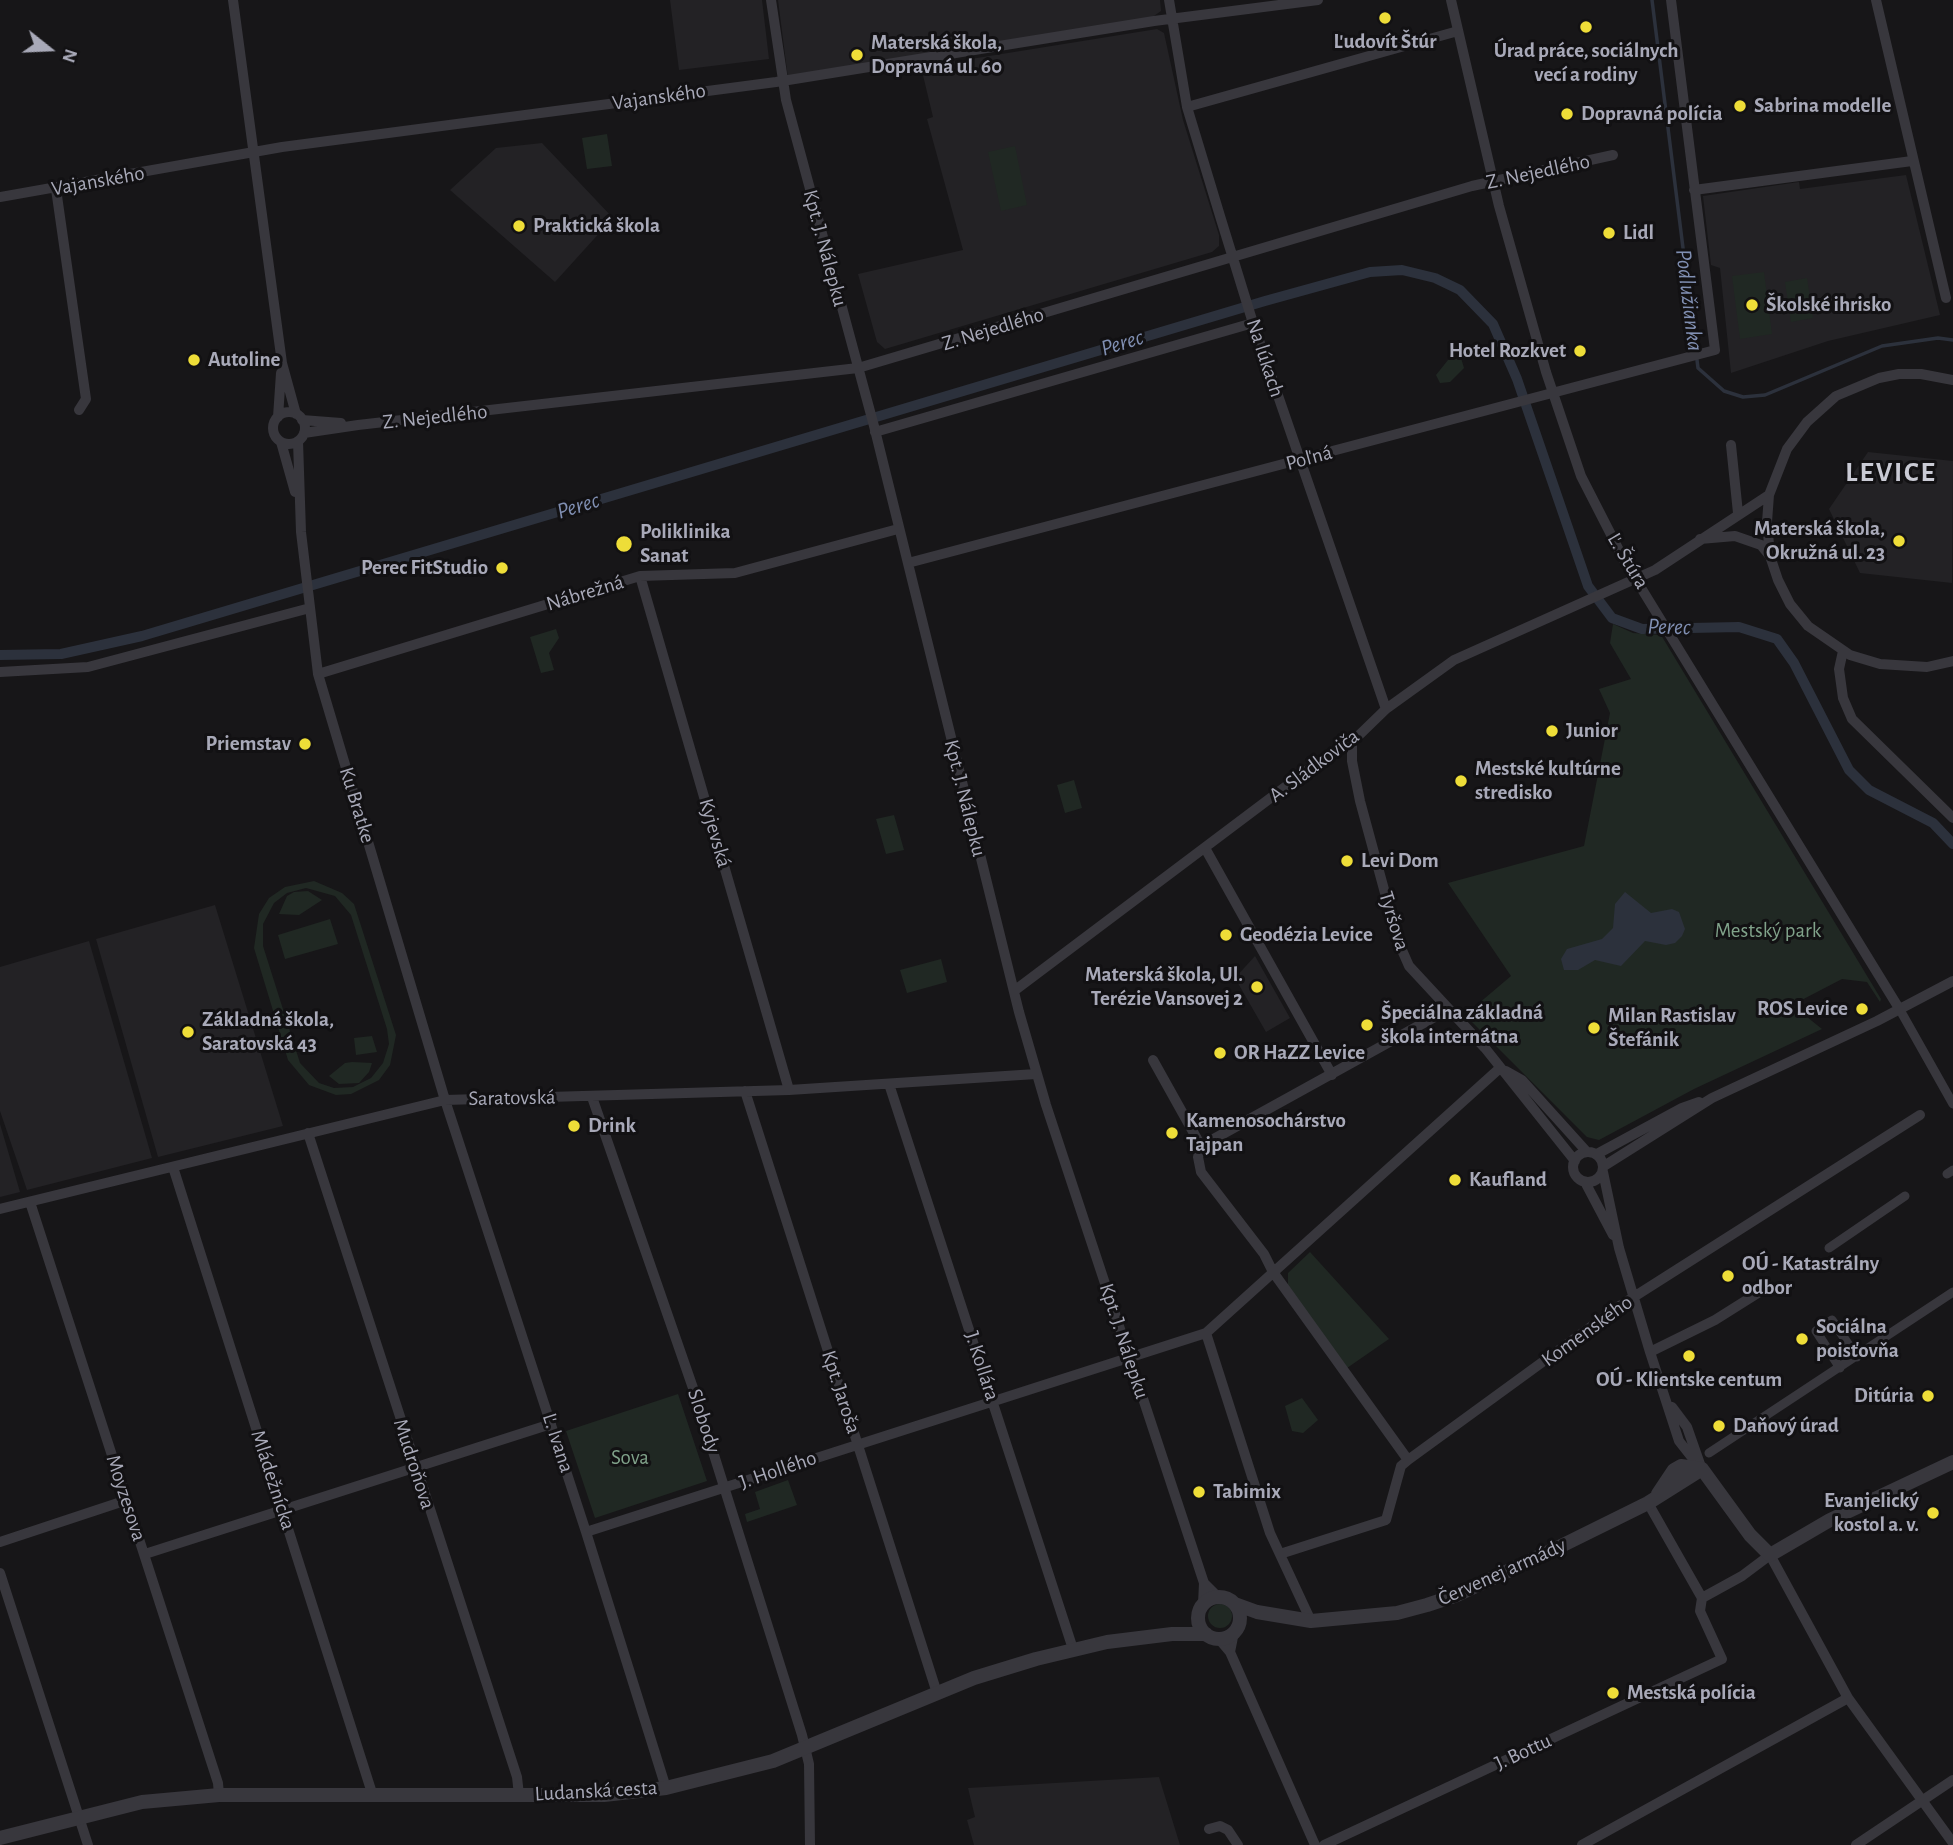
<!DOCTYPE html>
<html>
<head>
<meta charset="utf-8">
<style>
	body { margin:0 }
	#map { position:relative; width:1953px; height:1845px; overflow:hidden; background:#171618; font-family:"Alegreya Sans",sans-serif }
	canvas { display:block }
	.north { position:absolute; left:14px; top:14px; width:70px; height:70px; -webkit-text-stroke:5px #121113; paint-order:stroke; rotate:108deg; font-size:19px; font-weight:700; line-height:28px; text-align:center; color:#a8a9b8 }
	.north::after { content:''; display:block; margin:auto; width:24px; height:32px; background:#a8a9b8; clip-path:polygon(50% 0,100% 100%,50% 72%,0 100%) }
</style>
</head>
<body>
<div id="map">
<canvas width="1953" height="1845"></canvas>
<div class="north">N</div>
</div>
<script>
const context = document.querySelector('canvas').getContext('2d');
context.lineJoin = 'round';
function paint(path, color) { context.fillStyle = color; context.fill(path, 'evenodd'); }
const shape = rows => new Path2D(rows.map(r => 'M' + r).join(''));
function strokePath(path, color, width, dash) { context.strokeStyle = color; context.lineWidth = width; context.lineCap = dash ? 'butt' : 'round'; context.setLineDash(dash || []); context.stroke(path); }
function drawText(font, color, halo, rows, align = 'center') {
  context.font = font + ' "Alegreya Sans",sans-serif'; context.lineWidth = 6; context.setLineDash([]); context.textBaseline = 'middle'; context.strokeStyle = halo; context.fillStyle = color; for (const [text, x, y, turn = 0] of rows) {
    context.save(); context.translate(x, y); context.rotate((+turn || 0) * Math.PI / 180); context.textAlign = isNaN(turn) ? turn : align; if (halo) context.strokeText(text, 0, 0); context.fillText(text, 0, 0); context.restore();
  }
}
paint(shape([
	[670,0,762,0,769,59,679,70],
	[778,0,1160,0,1161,11,1151,18,788,78],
	[1157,29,1164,33,1183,120,1219,235,1219,246,1212,252,885,349,877,342,858,274,963,250,927,119,933,117,921,67],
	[542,143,613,218,555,282,450,190,496,148],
	[1906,175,1940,315,1828,341,1731,373,1720,268,1711,265,1703,196,1799,182,1800,189],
	[1868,452,1953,461,1952,583,1860,573,1829,509],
	[215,905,283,1126,158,1157,96,939],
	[89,941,152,1158,27,1190,0,1111,0,967],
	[1255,956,1290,1018,1266,1032,1235,978],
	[0,1124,20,1192,0,1197],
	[1159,1777,1180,1845,974,1845,967,1820,975,1817,968,1788]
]), '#232225');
paint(shape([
	[607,134,612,166,587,169,582,138],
	[1015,146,1027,205,1001,211,988,152],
	[1764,272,1772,334,1740,339,1732,276],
	[1807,278,1813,318,1791,322,1785,282],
	[1455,357,1461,358,1464,368,1450,382,1440,383,1436,375,1448,360],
	[1613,624,1633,633,1661,635,1881,999,1880,1002,1867,982,1842,979,1792,1005,1822,1029,1694,1089,1599,1140,1587,1137,1465,1015,1511,976,1448,883,1584,846,1610,713,1599,689,1631,679,1610,643],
	[556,629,559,638,549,653,554,670,541,673,530,637],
	[1074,780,1082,808,1065,813,1057,785],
	[894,815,904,850,886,854,876,819],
	[314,881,342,893,354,904,396,1035,390,1065,379,1080,351,1094,336,1095,309,1085,288,1060,254,948,259,914,269,898,285,887],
	[306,888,335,896,351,915,387,1029,389,1044,383,1063,371,1078,353,1087,334,1088,319,1083,300,1063,263,946,263,924,274,903,287,893],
	[308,891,322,900,299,915,279,914,287,896,294,892],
	[330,919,338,944,285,959,278,935],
	[941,959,947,982,907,993,900,970],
	[372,1036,377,1052,356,1055,354,1038],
	[352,1062,372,1063,369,1072,359,1083,339,1084,329,1076,345,1063],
	[1310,1252,1389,1339,1347,1368,1288,1286,1288,1273],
	[678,1394,707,1481,595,1518,566,1431],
	[1302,1398,1318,1420,1303,1433,1292,1431,1285,1406],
	[788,1480,797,1505,747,1522,745,1514,760,1509,755,1492],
	'1208 1616a12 12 0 1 1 24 0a12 12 0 1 1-24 0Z'
]), '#202823');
paint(shape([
	[1625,892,1651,913,1672,909,1679,912,1685,929,1682,936,1675,943,1666,945,1645,941,1621,966,1595,960,1578,970,1564,970,1561,959,1567,949,1602,939,1613,928,1615,904]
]), '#2c313c');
strokePath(shape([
	[1652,0,1698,368,1724,391,1743,397,1765,395,1882,346,1938,338,1953,340]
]), '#2c313c', 3.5);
strokePath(shape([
	[0,655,61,654,142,636,1265,301,1370,272,1402,270,1435,278,1460,290,1493,324,1517,379,1588,586,1612,618,1642,629,1739,627,1777,639,1794,663,1849,770,1869,790,1933,823,1953,844]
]), '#2c313c', 10);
strokePath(shape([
	[1900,1010,1953,1104],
	[1947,1174,1953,1170],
	[1829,1248,1905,1196],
	[1840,1368,1816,1331,1832,1320,1857,1357],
	[1709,1453,1953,1292]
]), '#38373d', 9);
strokePath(shape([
	[233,0,282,363,296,414],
	[771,0,786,100,874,426,1019,1012,1046,1105,1204,1583,1203,1604],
	[1169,0,1187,107,1220,216,1253,323,1386,709],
	[1451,0,1499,206,1546,372,1581,476,1624,560,1900,1010],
	[1876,0,1946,298],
	[1187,107,1458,31],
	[56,189,86,399,79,410],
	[1694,190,1912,161],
	[0,197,282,147,776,82,1154,21,1318,0],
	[1953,380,1921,374,1899,374,1879,378,1836,396,1807,422,1787,449,1769,495,1767,522,1770,556,1778,580,1790,604,1808,626,1850,655,1880,664,1927,667,1953,661],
	'273 428a16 16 0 1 1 32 0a16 16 0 1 1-32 0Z',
	[278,417,281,373],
	[302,420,341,423],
	[875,432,1253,323],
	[304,433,358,425,858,368,1472,186,1613,155],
	[298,441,301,532,318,674,445,1100,586,1532,666,1788],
	[281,442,295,492],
	[1731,445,1738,513],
	[1700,539,1735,536,1761,545,1770,556],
	[908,563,1715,350,1671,0],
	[640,576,789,1090],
	[1843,651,1839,669,1843,698,1852,719,1953,818],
	[0,672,88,667,310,608],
	[318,674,640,576,735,573,898,529],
	[1352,742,1352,761,1360,801,1398,941,1409,966,1485,1048,1575,1161],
	[1205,848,1332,1075],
	[1014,991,1321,760,1352,742,1386,709,1454,660,1655,570,1769,495],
	[1153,1060,1201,1146,1198,1157,1201,1172,1264,1254,1273,1272,1408,1460],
	[1506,1071,1522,1080,1587,1152],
	[889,1084,1073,1649],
	[745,1091,937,1693],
	[592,1097,693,1388,802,1735,809,1764,810,1845],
	[308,1133,517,1777,519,1795],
	[1201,1146,1449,1009],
	'1573 1167a15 15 0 1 1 30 0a15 15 0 1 1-30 0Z',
	[1597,1154,1682,1108,1699,1102],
	[1604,1166,1712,1098,1877,1021,1953,981],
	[173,1167,372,1793],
	[1603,1172,1619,1248,1650,1352,1679,1441,1701,1469],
	[1585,1182,1613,1235],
	[30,1202,218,1783,219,1795],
	[0,1209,445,1100,789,1090,1036,1074],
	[1206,1333,1270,1533,1311,1621],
	[1650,1352,1715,1320,1769,1286],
	[1672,1407,1687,1427,1701,1467],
	[586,1532,1206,1333,1500,1068],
	[0,1542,127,1500],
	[145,1554,551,1424],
	[1280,1554,1386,1520,1401,1466,1408,1460,1618,1307,1920,1115],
	[0,1573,88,1845],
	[1204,1583,1218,1597],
	[1702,1598,1742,1576,1770,1555,1848,1698,1953,1843],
	[1219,1639,1230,1652,1315,1845],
	[1230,1652,1234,1632],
	[1209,1829,1220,1826,1228,1830,1238,1845],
	[1324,1845,1722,1659,1700,1611,1702,1598,1648,1503],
	[1582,1845,1848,1698],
	[1856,1845,1953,1780]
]), '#38373d', 10);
strokePath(shape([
	[1702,1469,1750,1535,1770,1555,1830,1520,1953,1462],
	[1658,1494,1674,1470,1681,1466,1702,1469],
	'1198 1618a21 21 0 1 1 42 0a21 21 0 1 1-42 0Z',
	[1235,1604,1257,1612,1311,1621,1397,1613,1427,1605,1457,1595,1559,1547,1648,1503,1702,1469],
	[0,1838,142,1802,219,1795,604,1795,666,1788,773,1761,974,1678,1036,1659,1107,1642,1172,1634,1206,1634]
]), '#38373d', 14);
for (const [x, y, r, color] of [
	[1385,18,7,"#eedd38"],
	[1586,27,7,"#eedd38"],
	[857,55,7,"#eedd38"],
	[1740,106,7,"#eedd38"],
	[1567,114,7,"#eedd38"],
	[519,226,7,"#eedd38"],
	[1609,233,7,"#eedd38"],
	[1752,305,7,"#eedd38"],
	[1580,351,7,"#eedd38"],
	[194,360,7,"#eedd38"],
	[1899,541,7,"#eedd38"],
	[624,544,9,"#eedd38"],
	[502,568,7,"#eedd38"],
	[1552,731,7,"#eedd38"],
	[305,744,7,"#eedd38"],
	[1461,781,7,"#eedd38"],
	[1347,861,7,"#eedd38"],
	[1226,935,7,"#eedd38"],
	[1257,987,7,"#eedd38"],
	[1862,1009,7,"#eedd38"],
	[1367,1025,7,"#eedd38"],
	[1594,1028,7,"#eedd38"],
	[188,1032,7,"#eedd38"],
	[1220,1053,7,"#eedd38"],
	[574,1126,7,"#eedd38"],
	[1172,1133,7,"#eedd38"],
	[1455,1180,7,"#eedd38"],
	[1728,1276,7,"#eedd38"],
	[1802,1339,7,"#eedd38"],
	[1689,1356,7,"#eedd38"],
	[1928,1396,7,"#eedd38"],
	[1719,1426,7,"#eedd38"],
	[1199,1492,7,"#eedd38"],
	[1933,1513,7,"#eedd38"],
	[1613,1693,7,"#eedd38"]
]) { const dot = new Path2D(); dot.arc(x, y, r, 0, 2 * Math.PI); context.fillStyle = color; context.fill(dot); strokePath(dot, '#121113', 2.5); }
drawText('bold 21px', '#a8a9b8', '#121113', [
	["Ľudovít Štúr",1385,42,"center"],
	["Materská škola,",871,43],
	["Dopravná ul. 60",871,67],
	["Úrad práce, sociálnych",1586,51,"center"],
	["vecí a rodiny",1586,75,"center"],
	["Sabrina modelle",1754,106],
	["Dopravná polícia",1581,114],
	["Praktická škola",533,226],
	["Lidl",1623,233],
	["Školské ihrisko",1766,305],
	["Hotel Rozkvet",1566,351,"right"],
	["Autoline",208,360],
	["Materská škola,",1885,529,"right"],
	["Okružná ul. 23",1885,553,"right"],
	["Poliklinika",640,532],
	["Sanat",640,556],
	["Perec FitStudio",488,568,"right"],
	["Junior",1566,731],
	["Priemstav",291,744,"right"],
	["Mestské kultúrne",1475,769],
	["stredisko",1475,793],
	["Levi Dom",1361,861],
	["Geodézia Levice",1240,935],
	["Materská škola, Ul.",1243,975,"right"],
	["Terézie Vansovej 2",1243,999,"right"],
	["ROS Levice",1848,1009,"right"],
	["Špeciálna základná",1381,1013],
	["škola internátna",1381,1037],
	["Milan Rastislav",1608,1016],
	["Štefánik",1608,1040],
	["Základná škola,",202,1020],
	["Saratovská 43",202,1044],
	["OR HaZZ Levice",1234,1053],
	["Kamenosochárstvo",1186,1121],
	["Tajpan",1186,1145],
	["Drink",588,1126],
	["Kaufland",1469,1180],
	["OÚ - Katastrálny",1742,1264],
	["odbor",1742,1288],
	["Sociálna",1816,1327],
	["poisťovňa",1816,1351],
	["OÚ - Klientske centum",1689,1380,"center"],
	["Ditúria",1914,1396,"right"],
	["Daňový úrad",1733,1426],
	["Tabimix",1213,1492],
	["Evanjelický",1919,1501,"right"],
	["kostol a. v.",1919,1525,"right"],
	["Mestská polícia",1627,1693]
], 'left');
drawText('21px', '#a8a9b8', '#121113', [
	["Vajanského",659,97,-8],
	["Z. Nejedlého",1538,172,-12],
	["Vajanského",98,181,-10],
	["Kpt. J. Nálepku",825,248,75],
	["Z. Nejedlého",993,329,-17],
	["Na lúkach",1265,358,72],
	["Z. Nejedlého",435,417,-6],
	["Poľná",1309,458,-15],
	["Ľ. Štúra",1628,561,59],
	["Nábrežná",585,593,-17],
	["A. Sládkoviča",1314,766,-37],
	["Kpt. J. Nálepku",965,798,76],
	["Ku Bratke",357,805,73],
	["Kyjevská",715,833,74],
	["Tyršova",1394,921,73],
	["Saratovská",512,1098,-1],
	["Komenského",1587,1331,-36],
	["Kpt. J. Nálepku",1124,1341,72],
	["J. Kollára",982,1366,72],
	["Kpt. Jaroša",841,1392,72],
	["Slobody",704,1421,72],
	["Ľ. Ivana",558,1443,72],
	["Mudroňova",414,1464,72],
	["J. Hollého",778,1470,-19],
	["Mládežnícka",273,1480,72],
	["Moyzesova",126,1498,72],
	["Červenej armády",1502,1572,-24],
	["J. Bottu",1523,1752,-25],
	["Ludanská cesta",596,1791,-3]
]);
drawText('21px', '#80a28a', '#121113', [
	["Mestský park",1768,931],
	["Sova",630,1458]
]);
drawText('italic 23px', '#808fb2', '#121113', [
	["Podlužianka",1689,300,83],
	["Perec",1122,343,-17],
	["Perec",578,506,-17],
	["Perec",1669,627,1]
]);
context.letterSpacing = '2px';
drawText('bold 28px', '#c9cad4', '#121113', [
	["LEVICE",1891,473]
]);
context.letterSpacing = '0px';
</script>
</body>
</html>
